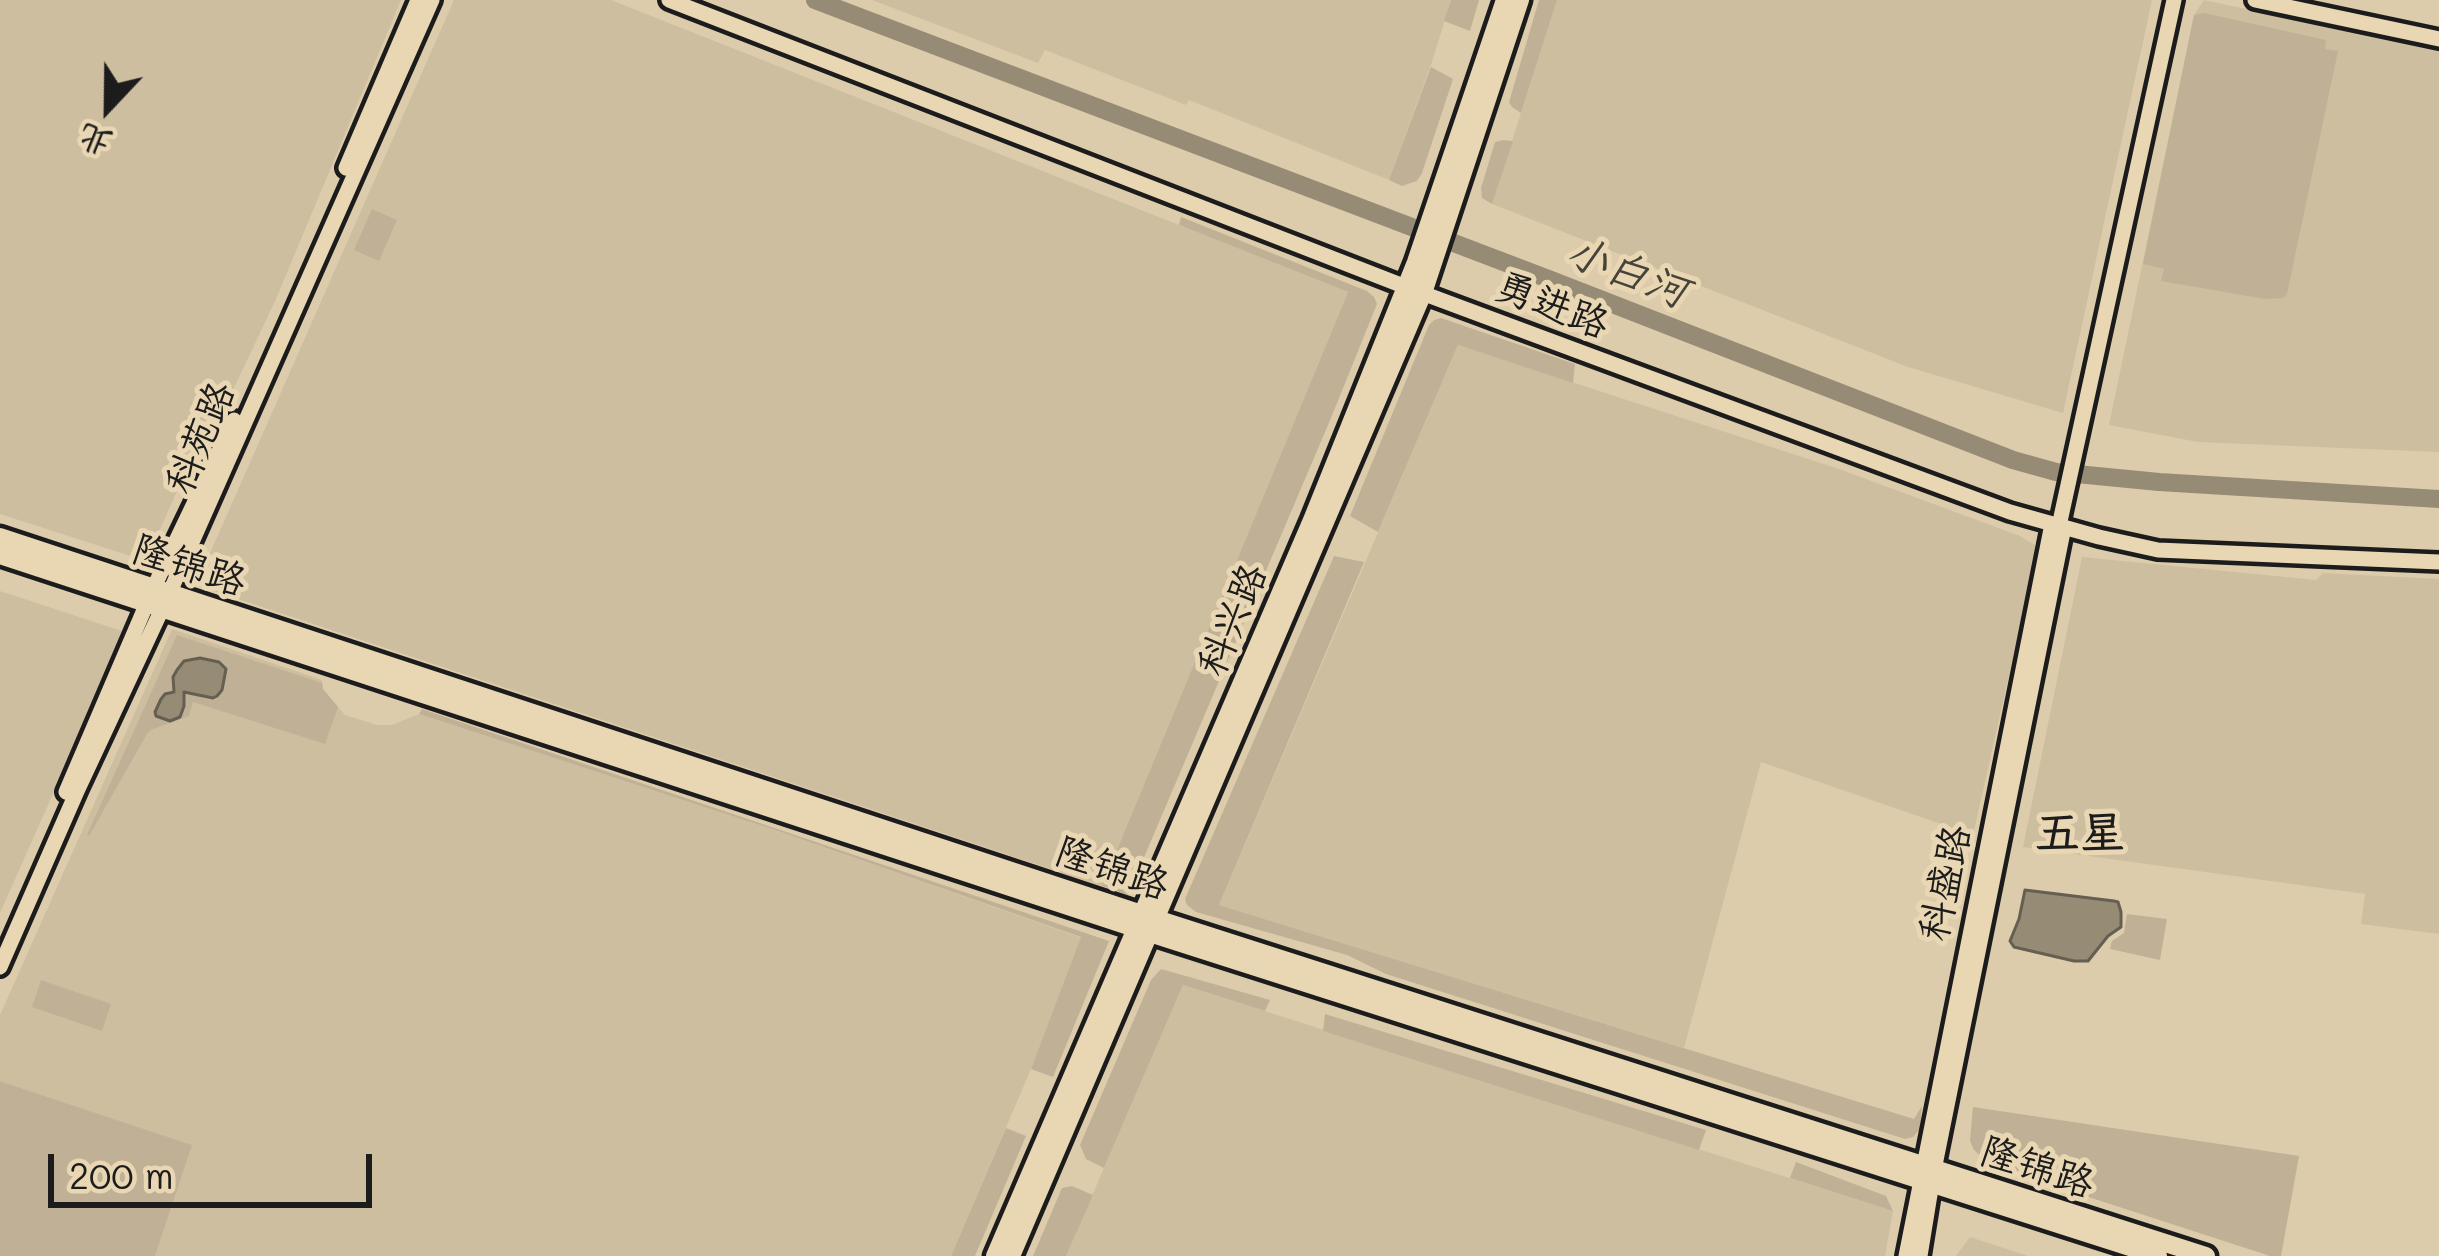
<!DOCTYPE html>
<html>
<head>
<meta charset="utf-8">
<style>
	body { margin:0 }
	#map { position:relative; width:2439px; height:1256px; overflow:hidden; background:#ddccab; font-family:Mali,"LXGW WenKai TC",sans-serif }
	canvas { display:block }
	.north { position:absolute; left:48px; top:48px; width:120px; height:120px; -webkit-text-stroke:9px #e9d7b4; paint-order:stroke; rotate:202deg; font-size:33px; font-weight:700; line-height:48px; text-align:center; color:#1c1c1c }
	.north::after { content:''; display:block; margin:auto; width:42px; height:54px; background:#1c1c1c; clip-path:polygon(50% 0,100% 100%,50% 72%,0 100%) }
	.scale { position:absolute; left:48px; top:1154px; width:324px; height:54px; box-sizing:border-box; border:6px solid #1c1c1c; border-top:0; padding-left:15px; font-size:36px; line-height:42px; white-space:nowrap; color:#1c1c1c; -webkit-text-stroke:9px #e9d7b4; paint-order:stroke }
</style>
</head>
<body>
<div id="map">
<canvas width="2439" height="1256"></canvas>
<div class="north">北</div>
<div class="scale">200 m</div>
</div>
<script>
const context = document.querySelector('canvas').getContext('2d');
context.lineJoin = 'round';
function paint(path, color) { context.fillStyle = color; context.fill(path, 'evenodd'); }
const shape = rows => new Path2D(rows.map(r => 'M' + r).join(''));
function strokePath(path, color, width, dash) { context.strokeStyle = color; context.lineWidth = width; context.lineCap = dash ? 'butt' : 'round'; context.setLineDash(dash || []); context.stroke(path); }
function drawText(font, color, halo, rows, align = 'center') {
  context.font = font + ' Mali,"LXGW WenKai TC",sans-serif'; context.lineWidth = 10; context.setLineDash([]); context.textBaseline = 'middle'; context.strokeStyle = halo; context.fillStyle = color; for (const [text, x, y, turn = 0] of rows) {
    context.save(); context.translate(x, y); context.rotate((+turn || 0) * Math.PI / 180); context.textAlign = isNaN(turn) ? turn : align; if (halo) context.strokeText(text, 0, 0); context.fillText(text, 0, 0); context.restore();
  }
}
paint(shape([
	[0,0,401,0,276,299,218,422,178,489,146,561,0,514],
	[454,0,611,0,1348,292,1102,886,196,585],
	[872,0,1451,0,1432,62,1389,180,1189,100,1186,105,1045,50,1038,63],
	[1557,0,2152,0,2063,413,1908,367,1492,204],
	[2204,0,2439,50,2439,452,2198,442,2109,425,2194,15],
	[1458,345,1839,469,2020,536,2038,547,1973,835,1761,762,1684,1048,1219,905],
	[2082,557,2316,580,2323,573,2439,579,2439,934,2361,924,2365,894,2023,847],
	[0,591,125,632,0,913],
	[172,629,322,680,323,689,345,715,377,725,392,725,419,714,775,830,1082,938,1031,1069,951,1256,155,1256,191,1145,0,1081,0,1015],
	[1183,985,1893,1211,1885,1256,1066,1256],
	[1970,1237,2028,1256,1956,1256]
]), '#cebea0');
paint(shape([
	[1451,0,1479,0,1470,31,1444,21],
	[1539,0,1557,0,1521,113,1512,107,1509,102],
	[2204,13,2326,40,2325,49,2338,51,2287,294,2283,298,2265,299,2161,281,2164,269,2143,264,2194,15],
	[1431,67,1453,79,1422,173,1417,181,1402,186,1389,180],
	[1503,140,1513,141,1492,204,1482,198,1481,188,1495,142],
	[372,209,397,220,379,261,354,250],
	[1181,217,1367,291,1374,297,1377,304,1331,418,1128,895,1102,886,1348,292,1179,225],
	[1441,318,1575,364,1573,383,1458,345,1378,532,1350,516,1429,325,1434,320],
	[1334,556,1364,562,1219,905,1914,1119,1922,1106,1920,1129,1913,1137,1905,1139,1386,974,1347,955,1196,912,1187,905,1185,899],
	[177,635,322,683,323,689,338,707,325,744,193,702,189,716,151,730,147,734,89,836,87,835],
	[422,709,1109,941,1053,1077,1031,1069,1081,937,775,830,419,714],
	[2127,914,2167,919,2160,960,2110,949,2112,941,2124,933],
	[1161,969,1270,1000,1265,1011,1183,985,1104,1168,1086,1159,1080,1145,1151,980],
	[41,980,111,1004,102,1031,32,1007],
	[1325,1014,1706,1130,1699,1150,1323,1031],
	[0,1081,192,1145,155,1256,0,1256],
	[1973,1107,2299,1156,2281,1256,2270,1256,1990,1165,1974,1150,1970,1141],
	[1006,1128,1026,1136,975,1256,951,1256],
	[1796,1162,1886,1196,1893,1211,1790,1178],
	[1072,1186,1093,1195,1066,1256,1033,1256,1062,1188]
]), '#c0b196');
const water = shape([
	[200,658,219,662,226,669,222,690,217,696,213,698,184,692,184,706,180,717,170,721,156,716,155,712,161,699,165,694,174,692,173,677,177,670,184,661,200,658],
	[2025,890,2114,901,2118,902,2121,912,2121,927,2108,936,2088,961,2074,961,2014,947,2010,941,2019,919,2025,890]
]);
paint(water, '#968b75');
strokePath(water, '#655f51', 3);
strokePath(shape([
	[815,0,1551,280,2013,460,2056,472,2159,482,2439,499]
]), '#968b75', 18);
const tertiary = shape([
	[669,0,1406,287,2010,512,2099,537,2158,550,2439,562],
	[2255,0,2439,39],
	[346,168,418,0],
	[2059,526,2174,0],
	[66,792,153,589,234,420],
	[0,967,78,789,169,594,432,0],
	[1906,1256,2052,524],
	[1920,1256,1934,1170,2064,527]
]);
const secondary = shape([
	[0,537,1169,923,2206,1256],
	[0,555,1165,938,2158,1256],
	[995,1256,1312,520,1416,262,1505,0],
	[1011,1256,1423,293,1520,0]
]);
strokePath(tertiary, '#1c1c1c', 24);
strokePath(secondary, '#1c1c1c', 27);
strokePath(tertiary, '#e9d7b4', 15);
strokePath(secondary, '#e9d7b4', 18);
drawText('39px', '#1c1c1c', '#e9d7b4', [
	["勇进路",1552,306,21],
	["科苑路",201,438,-67],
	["隆锦路",189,566,18],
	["科兴路",1233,620,-67],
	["隆锦路",1112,869,19],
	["科盛路",1946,883,-78],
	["隆锦路",2037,1168,18]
]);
drawText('italic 42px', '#47433b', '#e9d7b4', [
	["小白河",1627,273,21]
]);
drawText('bold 45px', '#1c1c1c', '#e9d7b4', [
	["五星",2080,834]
]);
</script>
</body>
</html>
